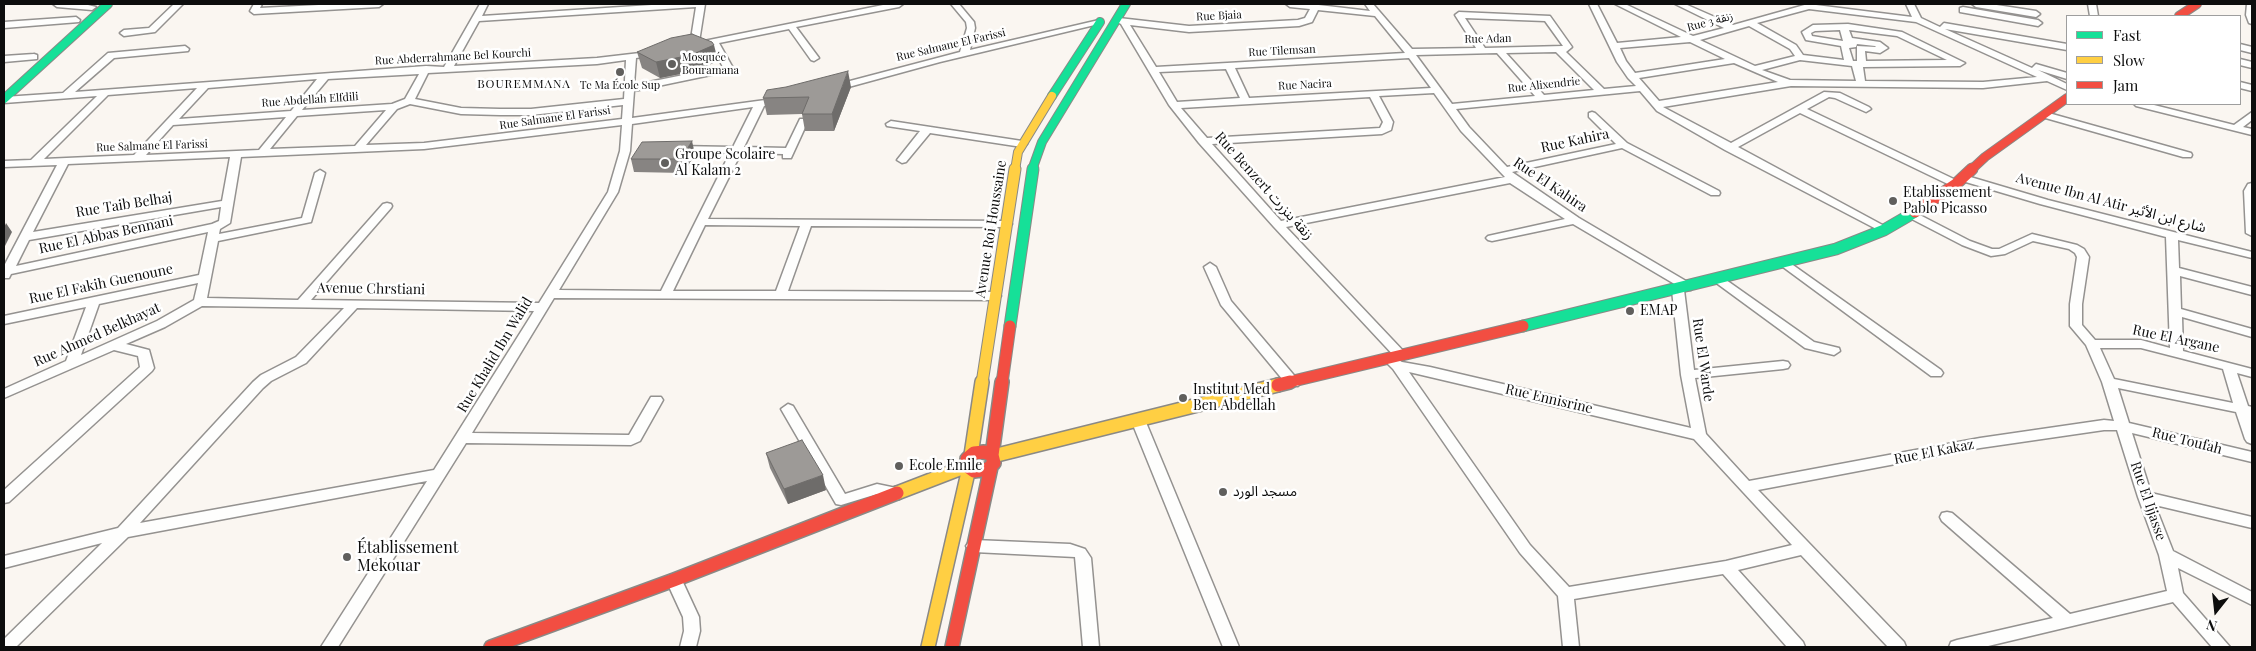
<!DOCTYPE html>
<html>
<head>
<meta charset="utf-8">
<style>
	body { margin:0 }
	#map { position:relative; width:2256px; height:651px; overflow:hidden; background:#faf6f1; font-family:"Playfair Display",serif }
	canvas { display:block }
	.frame { position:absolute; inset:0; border:5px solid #0d0d0d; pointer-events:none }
	.legend { position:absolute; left:2066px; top:15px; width:175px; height:90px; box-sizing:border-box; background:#fff; border:1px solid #9e9e9e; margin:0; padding:6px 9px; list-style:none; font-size:15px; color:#0d0d0d }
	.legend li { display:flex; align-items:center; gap:10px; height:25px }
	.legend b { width:25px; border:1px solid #9e9e9e }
	.north { position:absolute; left:2191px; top:586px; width:50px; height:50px; -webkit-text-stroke:4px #fff; paint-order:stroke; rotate:196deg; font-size:14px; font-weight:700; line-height:20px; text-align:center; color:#0d0d0d }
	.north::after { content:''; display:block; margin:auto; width:18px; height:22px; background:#0d0d0d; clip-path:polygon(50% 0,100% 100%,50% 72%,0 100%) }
</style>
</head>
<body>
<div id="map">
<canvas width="2256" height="651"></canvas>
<div class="frame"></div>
<ul class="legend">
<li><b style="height:6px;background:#16e098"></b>Fast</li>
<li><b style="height:6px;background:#ffcf43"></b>Slow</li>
<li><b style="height:6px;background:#f24e42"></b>Jam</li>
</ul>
<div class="north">N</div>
</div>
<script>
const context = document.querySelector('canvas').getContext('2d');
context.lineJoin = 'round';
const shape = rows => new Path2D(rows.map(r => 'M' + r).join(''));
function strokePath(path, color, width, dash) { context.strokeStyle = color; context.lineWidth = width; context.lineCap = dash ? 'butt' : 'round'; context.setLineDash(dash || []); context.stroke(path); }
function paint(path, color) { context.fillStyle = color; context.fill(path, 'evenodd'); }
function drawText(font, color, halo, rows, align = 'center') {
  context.font = font + ' "Playfair Display","Noto Sans Arabic",serif'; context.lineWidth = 5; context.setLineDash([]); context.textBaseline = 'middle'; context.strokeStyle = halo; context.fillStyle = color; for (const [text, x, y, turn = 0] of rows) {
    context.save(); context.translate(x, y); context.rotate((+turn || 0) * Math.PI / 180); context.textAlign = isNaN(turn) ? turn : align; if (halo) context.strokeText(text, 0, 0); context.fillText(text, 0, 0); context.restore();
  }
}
const street = shape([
	[53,4,84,4,96,7,92,10,57,7,53,4],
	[174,4,183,4,155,32,124,36,120,33,124,30,149,28,174,4],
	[254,4,262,4,260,8,338,4,383,4,379,7,254,14,250,11,254,4],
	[480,4,488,4,482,16,667,4,705,4,699,42,888,4,903,4,899,7,796,27,819,58,814,61,811,60,789,29,719,43,733,68,730,71,634,91,632,118,780,98,783,99,783,103,764,106,744,147,786,148,800,119,806,119,808,121,791,158,783,158,783,154,741,153,708,219,1006,221,1012,224,1006,227,811,226,788,291,995,292,1001,296,995,300,554,298,472,433,629,435,651,397,661,397,663,400,640,441,631,445,466,443,338,647,321,647,427,481,128,537,16,647,4,647,4,639,102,543,4,568,4,556,118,528,253,382,261,375,296,357,344,308,202,306,165,327,126,344,149,350,154,368,152,371,9,502,4,503,4,490,140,367,138,356,114,350,4,398,4,389,66,361,86,307,4,324,4,316,199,275,208,232,11,274,9,278,4,278,4,266,57,165,4,167,4,161,31,160,97,96,4,103,4,97,63,93,108,53,185,46,189,49,188,51,114,58,75,92,426,66,444,67,480,4],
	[696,7,690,45,696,48,711,45,723,67,634,85,636,58,657,55,657,51,597,58,454,66,479,21,696,7],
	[626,60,624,99,531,109,500,109,461,108,415,99,428,73,597,64,626,60],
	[419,74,405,99,392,104,302,110,328,79,419,74],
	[317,79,291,111,179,119,208,88,317,79],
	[197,88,134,155,44,159,108,95,197,88],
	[410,104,461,114,500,115,531,115,623,105,622,119,424,143,366,145,397,109,410,104],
	[753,107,733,147,677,146,672,149,677,152,730,153,661,291,559,290,618,192,630,151,632,124,753,107],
	[386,110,355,146,270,149,297,116,386,110],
	[286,117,259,150,146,155,173,125,286,117],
	[622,125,620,151,608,192,539,303,311,300,391,208,392,206,391,204,387,203,383,204,298,300,207,298,218,241,311,222,325,173,320,170,315,173,302,218,219,234,220,229,230,223,241,157,424,149,622,125],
	[230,157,222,201,33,232,68,164,230,157],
	[221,207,219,221,212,224,16,266,29,240,221,207],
	[705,225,800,226,776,291,673,291,705,225],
	[198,283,194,300,157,321,81,355,99,304,198,283],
	[357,308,534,311,434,470,140,523,263,388,271,381,306,363,357,308],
	[951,4,959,4,974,22,975,28,970,50,1099,20,1103,23,940,62,834,91,831,90,831,86,960,52,967,28,966,22,951,4],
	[1286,4,1310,4,1370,11,1365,4,1373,4,1412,49,1476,48,1455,15,1459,12,1550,16,1572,47,1566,52,1604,89,1636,86,1628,78,1617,62,1589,4,1597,4,1617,43,1681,37,1615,4,1625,4,1693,36,1724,28,1675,4,1685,4,1733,25,1808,4,1912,17,1906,4,1914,4,1921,18,1940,27,1944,23,2067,44,2067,50,1945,29,2032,68,2036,64,2067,73,2067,79,2038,70,2067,84,2067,90,2047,81,1983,88,1791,86,1663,107,1731,143,1824,92,1840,93,1869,107,1871,109,1866,112,1835,98,1829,97,1807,109,1960,182,1961,184,1960,186,1952,186,1800,113,1738,147,1888,228,1890,230,1884,233,1725,150,1657,111,1640,91,1456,109,1469,127,1507,167,1616,144,1589,117,1589,113,1592,112,1595,113,1627,143,1719,191,1720,193,1719,195,1711,195,1622,148,1512,172,1579,218,1691,284,1693,287,1691,290,1684,290,1694,370,1783,361,1788,362,1790,365,1788,368,1783,369,1695,378,1706,434,1749,481,1980,438,2104,420,2114,421,2102,382,2086,345,2070,326,2070,304,2077,257,2075,253,2069,249,2033,241,2005,254,1991,256,1962,245,1906,216,1904,214,1906,212,1914,212,1970,241,1992,249,1999,249,2032,234,2077,245,2084,249,2089,257,2082,304,2082,325,2095,340,2141,340,2170,348,2166,237,2040,204,1959,180,1959,176,1967,176,2048,200,2252,252,2252,258,2178,240,2179,268,2252,287,2252,295,2180,276,2181,309,2252,329,2252,337,2182,317,2183,351,2252,369,2252,377,2237,373,2248,406,2252,407,2252,444,2247,442,2245,439,2236,412,2118,388,2129,423,2252,452,2252,462,2132,433,2151,493,2252,517,2252,528,2155,505,2173,551,2252,592,2252,605,2178,568,2183,593,2230,647,2212,647,2173,602,1984,647,1949,647,1951,642,1957,640,2053,618,1942,521,1940,517,1942,513,1947,512,1952,513,2070,614,2167,591,2159,555,2138,497,2117,430,2104,430,1980,448,1758,490,1904,642,1906,647,1888,647,1801,555,1738,570,1803,642,1805,647,1787,647,1723,574,1574,599,1579,647,1563,647,1558,596,1520,553,1393,369,1383,359,1389,355,1402,362,1430,367,1691,428,1681,375,1672,290,1678,286,1573,224,1492,241,1488,240,1486,238,1488,236,1565,219,1510,183,1286,227,1408,356,1402,360,1397,359,1274,227,1199,143,1169,105,1121,24,1115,21,1119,18,1189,26,1298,20,1305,18,1310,9,1290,7,1286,4],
	[1809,9,1916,22,2037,77,1983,82,1865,81,1863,67,1960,66,1965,63,1902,32,1848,24,1813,25,1802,32,1806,40,1841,46,1844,60,1803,55,1796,45,1757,23,1809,9],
	[1318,10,1375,16,1405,53,1156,67,1130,25,1189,32,1299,26,1312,22,1318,10],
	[1465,18,1545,21,1563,46,1485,48,1465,18],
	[1749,26,1790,49,1795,56,1755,66,1700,40,1749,26],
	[1840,30,1843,41,1812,36,1811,33,1815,31,1840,30],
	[1849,30,1897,36,1947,60,1866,61,1865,51,1880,53,1888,48,1880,42,1852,38,1849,30],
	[1690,42,1725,59,1635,73,1626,61,1620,48,1690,42],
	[1857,44,1875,46,1876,47,1857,46,1857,61,1853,61,1849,48,1856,47,1857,44],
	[1556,52,1594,90,1544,95,1506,53,1556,52],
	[1497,53,1535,96,1452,104,1416,55,1497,53],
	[1409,58,1431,88,1249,98,1235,68,1409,58],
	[1800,60,1852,66,1856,81,1790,80,1762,70,1800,60],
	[1734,63,1778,82,1659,101,1639,78,1734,63],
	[1226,69,1240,98,1177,102,1159,72,1226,69],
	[1434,93,1461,131,1505,177,1281,221,1212,144,1382,134,1391,130,1393,122,1379,96,1434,93],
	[1370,97,1383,122,1380,128,1207,138,1181,108,1370,97],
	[2100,348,2141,348,2223,369,2233,403,2114,379,2100,348],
	[1409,372,1694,439,1792,545,1726,561,1569,587,1530,545,1409,372],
	[1972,4,1990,4,2036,11,2040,14,2036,17,1976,7,1972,4],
	[2088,4,2096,4,2098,16,2090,16,2088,4],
	[2247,4,2252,4,2252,24,2249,23,2246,15,2247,4],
	[1963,7,2038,20,2042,23,2038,26,1960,12,1960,8,1963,7],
	[76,17,80,20,79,22,4,28,4,22,76,17],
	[2240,44,2252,47,2252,53,2240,50,2240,44],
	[34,54,37,55,37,59,4,62,4,56,34,54],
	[2240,59,2252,62,2252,68,2240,65,2240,59],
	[2240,82,2252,85,2252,91,2240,88,2240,82],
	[2134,104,2150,104,2234,125,2252,112,2252,120,2243,127,2252,129,2252,135,2136,106,2134,104],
	[2045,112,2191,153,2192,155,2191,157,2183,157,2042,117,2042,113,2045,112],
	[891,121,1022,141,1027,144,1022,147,930,133,906,162,902,163,897,160,920,131,887,126,886,124,891,121],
	[2252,183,2252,236,2246,233,2244,191,2248,184,2252,183],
	[1783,258,1941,370,1943,373,1941,376,1931,376,1779,264,1777,262,1779,260,1783,258],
	[1210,263,1216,267,1231,301,1298,380,1300,383,1298,386,1288,386,1221,305,1204,267,1210,263],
	[1719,275,1814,342,1839,348,1840,351,1834,355,1805,348,1715,282,1713,279,1719,275],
	[788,404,793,406,845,494,877,484,901,489,903,493,901,497,896,498,877,494,841,505,836,504,781,409,788,404],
	[1138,415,1143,417,1145,420,1239,647,1223,647,1131,420,1133,417,1138,415],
	[974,540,1070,544,1085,549,1091,558,1099,647,1083,647,1075,557,974,552,969,550,966,546,969,542,974,540],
	[674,574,680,576,699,617,700,631,696,647,680,647,684,631,683,617,666,580,668,576,674,574]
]);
const fastFar1 = shape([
	[1052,96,1100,22],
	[4,99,108,4],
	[1032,170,1042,142,1126,4]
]);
const fast = shape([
	[1010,326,1033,169],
	[1523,326,1836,249,1884,230,1915,212]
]);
const slowFar2 = shape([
	[1015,170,1018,152,1052,96]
]);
const slowFar1 = shape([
	[982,383,1015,169]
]);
const slow = shape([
	[971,455,982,382],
	[993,456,1278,385],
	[897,493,967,466],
	[928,647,969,468]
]);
const jamFar2 = shape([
	[2179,16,2197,4],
	[1971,170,1985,157,2067,98]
]);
const jamFar1 = shape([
	[1915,212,1956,184,1972,169],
	[1002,383,1010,326],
	[1285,383,1523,326]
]);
const jam = shape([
	[1278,385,1290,382],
	[984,452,992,455,994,463,988,469,974,471,967,466,967,459,974,453,984,452],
	[992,455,1002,382],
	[491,647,674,580,897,493],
	[952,647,991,467]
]);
strokePath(street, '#949290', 3);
strokePath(fastFar1, '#8a8986', 10);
strokePath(fast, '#8a8986', 13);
strokePath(slowFar2, '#8a8986', 10);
strokePath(slowFar1, '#8a8986', 13);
strokePath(slow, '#8a8986', 16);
strokePath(jamFar2, '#8a8986', 10);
strokePath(jamFar1, '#8a8986', 13);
strokePath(jam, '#8a8986', 16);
paint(street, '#fefefd');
strokePath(fastFar1, '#16e098', 8);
strokePath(fast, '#16e098', 11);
strokePath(slowFar2, '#ffcf43', 8);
strokePath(slowFar1, '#ffcf43', 11);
strokePath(slow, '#ffcf43', 13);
strokePath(jamFar2, '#f24e42', 8);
strokePath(jamFar1, '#f24e42', 11);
strokePath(jam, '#f24e42', 13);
paint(shape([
	[637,52,718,61,695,71,660,78,642,68],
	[851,87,834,131,805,131,802,114,767,115,763,98],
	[695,154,684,173,634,172,631,159],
	[766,453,826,490,788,504,770,468]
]), '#878482');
paint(shape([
	[714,45,718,61,695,71,660,78,656,62],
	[848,71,851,87,834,131,832,114],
	[692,141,695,154,684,173,681,159],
	[6,223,12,232,4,248,4,228],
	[823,475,826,490,788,504,784,489]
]), '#6e6c6a');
const building = shape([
	[692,34,712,42,714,45,691,55,656,62,637,52,671,38,692,34],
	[848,71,832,114,802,114,809,97,763,98,767,90,786,87,848,71],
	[692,141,681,159,631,159,642,142,692,141],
	[802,440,823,475,784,489,766,453,802,440]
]);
paint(building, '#9d9a97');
strokePath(building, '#6e6c6a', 1);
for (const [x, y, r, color] of [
	[672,64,5,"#605f5d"],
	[620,72,5,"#605f5d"],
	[665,163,5,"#605f5d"],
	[1893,201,5,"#605f5d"],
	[1630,311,5,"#605f5d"],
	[1183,398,5,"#605f5d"],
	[899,466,5,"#605f5d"],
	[1223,492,5,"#605f5d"],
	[347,557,5,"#605f5d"]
]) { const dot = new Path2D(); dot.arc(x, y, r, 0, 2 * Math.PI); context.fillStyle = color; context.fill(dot); strokePath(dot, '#fff', 2); }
drawText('11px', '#0d0d0d', '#fff', [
	["Rue Bjaia",1219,16,-3],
	["Rue 3 زنقة",1710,22,-15],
	["Rue Adan",1488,39,-1],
	["Rue Salmane El Farissi",951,45,-13],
	["Rue Tilemsan",1282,51,-3],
	["Rue Abderrahmane Bel Kourchi",453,57,-3],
	["Rue Nacira",1305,85,-3],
	["Rue Alixendrie",1544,85,-6],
	["Rue Abdellah Elfdili",310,100,-4],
	["Rue Salmane El Farissi",555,118,-8],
	["Rue Salmane El Farissi",152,146,-2]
]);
drawText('11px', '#0d0d0d', '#fff', [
	["Mosquée",682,58],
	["Bouramana",682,71],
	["Te Ma École Sup",620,86,"center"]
], 'left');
context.letterSpacing = '1px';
drawText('12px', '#0d0d0d', '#fff', [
	["BOUREMMANA",524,84]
]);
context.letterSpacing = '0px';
drawText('14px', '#0d0d0d', '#fff', [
	["Rue Kahira",1575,141,-12],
	["Rue El Kahira",1550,185,34],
	["Rue Benzert زنقة بنزرت",1264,186,48],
	["Avenue Ibn Al Atir شارع ابن الأثير",2111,203,15],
	["Rue Taib Belhaj",124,205,-9],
	["Avenue Roi Houssaine",991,229,-81],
	["Rue El Abbas Bennani",106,235,-12],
	["Rue El Fakih Guenoune",101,284,-12],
	["Avenue Chrstiani",371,289,1],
	["Rue Ahmed Belkhayat",97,335,-24],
	["Rue El Argane",2176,339,12],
	["Rue Khalid Ibn Walid",495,355,-59],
	["Rue El Warde",1703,360,82],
	["Rue Ennisrine",1549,399,13],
	["Rue Toufah",2187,441,14],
	["Rue El Kakaz",1934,452,-11],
	["Rue El Ijjasse",2148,501,71]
]);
drawText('14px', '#0d0d0d', '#fff', [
	["Groupe Scolaire",675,155],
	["Al Kalam 2",675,171],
	["Etablissement",1903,193],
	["Pablo Picasso",1903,209],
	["EMAP",1640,311],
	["Institut Med",1193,390],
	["Ben Abdellah",1193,406],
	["Ecole Emile",909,466],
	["مسجد الورد",1233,492]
], 'left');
drawText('16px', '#0d0d0d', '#fff', [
	["Établissement",357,548],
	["Mekouar",357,566]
], 'left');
</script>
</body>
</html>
